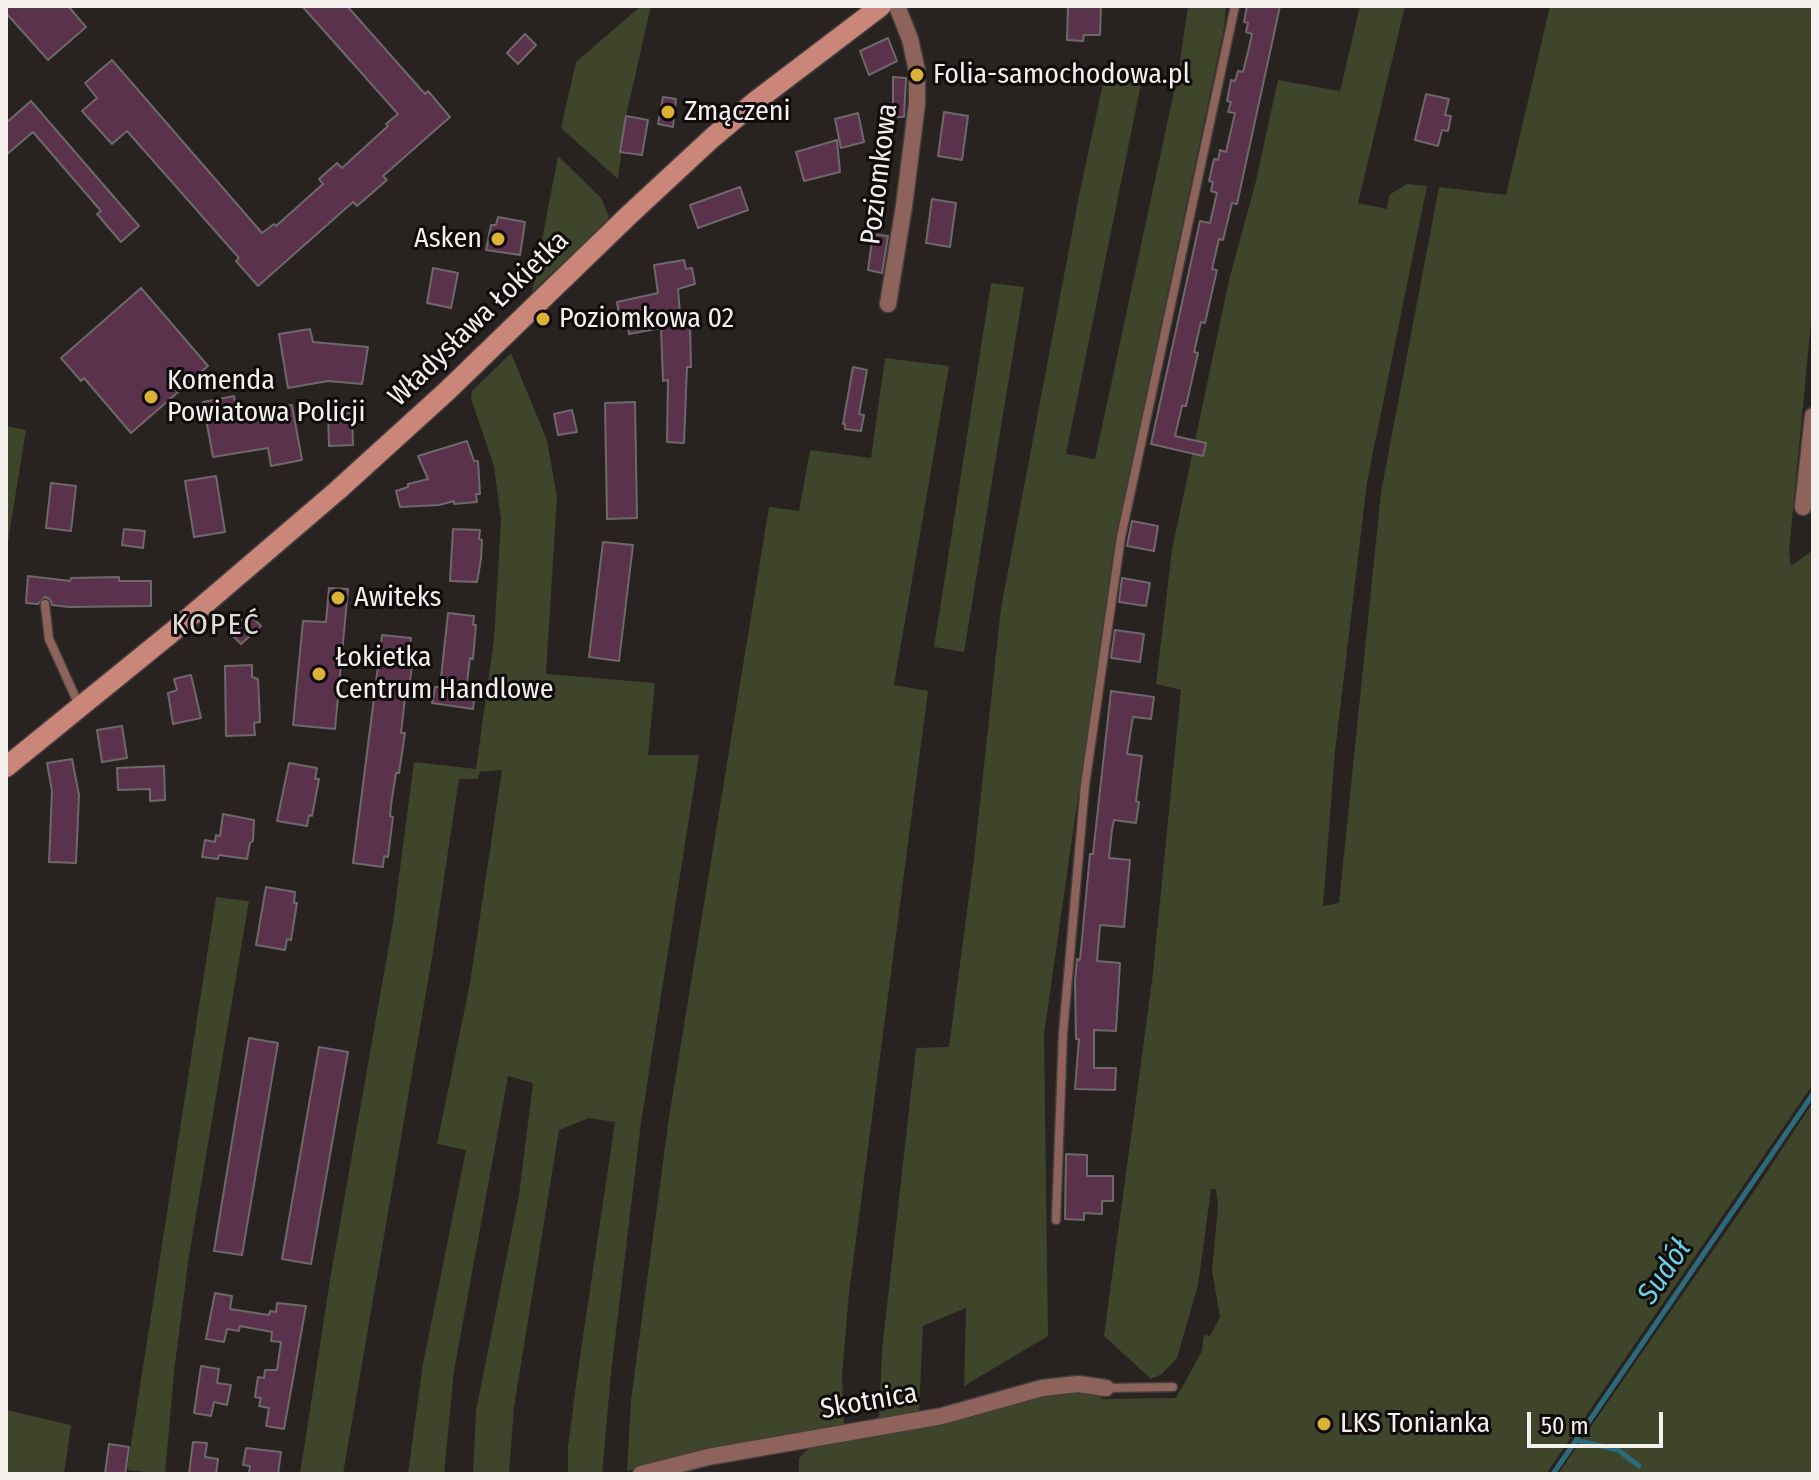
<!DOCTYPE html>
<html>
<head>
<meta charset="utf-8">
<style>
	body { margin:0 }
	#map { position:relative; width:1819px; height:1480px; overflow:hidden; background:#282220; font-family:"Fira Sans Condensed",sans-serif }
	canvas { display:block }
	.frame { position:absolute; inset:0; border:8px solid #f3f0ee; pointer-events:none }
	.scale { position:absolute; left:1527px; top:1412px; width:136px; height:36px; box-sizing:border-box; border:4px solid #f3f0ee; border-top:0; padding-left:10px; font-size:24px; line-height:28px; white-space:nowrap; color:#f3f0ee; -webkit-text-stroke:6px #0f0c0b; paint-order:stroke }
</style>
</head>
<body>
<div id="map">
<canvas width="1819" height="1480"></canvas>
<div class="frame"></div>
<div class="scale">50 m</div>
</div>
<script>
const context = document.querySelector('canvas').getContext('2d');
context.lineJoin = 'round';
function paint(path, color) { context.fillStyle = color; context.fill(path, 'evenodd'); }
const shape = rows => new Path2D(rows.map(r => 'M' + r).join(''));
function strokePath(path, color, width, dash) { context.strokeStyle = color; context.lineWidth = width; context.lineCap = dash ? 'butt' : 'round'; context.setLineDash(dash || []); context.stroke(path); }
function drawText(font, color, halo, rows, align = 'center') {
  context.font = font + ' "Fira Sans Condensed",sans-serif'; context.lineWidth = 6; context.setLineDash([]); context.textBaseline = 'middle'; context.strokeStyle = halo; context.fillStyle = color; for (const [text, x, y, turn = 0] of rows) {
    context.save(); context.translate(x, y); context.rotate((+turn || 0) * Math.PI / 180); context.textAlign = isNaN(turn) ? turn : align; if (halo) context.strokeText(text, 0, 0); context.fillText(text, 0, 0); context.restore();
  }
}
paint(shape([
	[641,6,651,6,626,116,618,179,561,128,576,62],
	[1188,6,1226,6,1224,28,1115,540,1044,1034,1048,1336,964,1386,966,1308,923,1326,919,1414,879,1421,882,1350,916,1048,949,1047,974,858,1001,608,1080,191,1106,69,1143,74,1066,454,1095,459,1179,68],
	[1360,6,1405,6,1358,203,1387,209,1389,195,1407,184,1427,186,1367,482,1335,752,1323,906,1339,903,1381,492,1439,187,1506,195,1550,6,1813,6,1813,301,1789,551,1791,566,1813,550,1813,1084,1546,1474,799,1474,799,1458,812,1445,1054,1392,1100,1395,1102,1399,1176,1398,1202,1351,1204,1335,1210,1336,1220,1317,1212,1270,1218,1206,1216,1189,1211,1189,1198,1285,1177,1358,1162,1374,1151,1379,1104,1336,1152,981,1181,690,1156,684,1172,550,1229,280,1255,185,1278,80,1340,91],
	[558,156,601,198,609,216,607,222,532,292],
	[991,283,1024,287,964,652,934,647],
	[511,353,547,440,557,497,546,674,655,683,648,755,699,755,641,1123,611,1373,602,1474,568,1474,568,1447,577,1377,615,1122,589,1118,559,1130,514,1407,509,1474,473,1474,476,1411,519,1195,533,1083,508,1076,454,1371,444,1474,408,1474,422,1369,466,1150,437,1144,470,983,502,770,480,772,478,779,459,779,432,958,343,1474,300,1474,330,1280,393,922,414,762,476,769,494,639,501,520,494,466,471,399,472,391],
	[885,358,949,366,894,685,928,691,849,1293,842,1376,844,1428,661,1462,627,1471,631,1400,669,1117,769,507,799,511,810,450,871,458],
	[6,426,26,430,6,554],
	[216,897,249,901,189,1256,174,1372,165,1474,127,1470],
	[1813,1102,1813,1474,1558,1474,1759,1184],
	[6,1410,71,1425,64,1474,6,1474]
]), '#3e452a');
strokePath(shape([
	[1576,1440,1618,1450,1639,1466],
	[1553,1474,1813,1094]
]), '#2c6b7c', 5);
const building = shape([
	[6,6,68,6,86,27,48,60,6,13,6,6],
	[302,6,347,6,425,94,428,91,450,117,383,176,387,180,357,206,353,202,258,286,236,261,239,258,127,131,112,144,82,111,97,98,85,83,112,60,262,233,274,224,276,226,323,184,319,179,337,163,342,168,388,126,386,124,398,114,302,6],
	[1068,6,1101,6,1100,35,1084,35,1083,41,1067,40,1068,6],
	[1247,6,1280,6,1237,204,1232,203,1223,240,1219,239,1212,269,1217,270,1205,323,1201,322,1194,352,1198,353,1186,406,1182,406,1175,436,1206,443,1203,456,1151,444,1200,221,1210,223,1217,193,1211,191,1213,182,1209,181,1214,159,1218,160,1220,150,1226,152,1235,113,1228,112,1231,102,1227,101,1231,80,1235,81,1238,71,1243,72,1248,52,1252,34,1246,32,1248,23,1244,22,1247,6],
	[525,34,536,45,518,64,507,53,525,34],
	[888,38,897,61,869,75,860,51,888,38],
	[893,77,906,78,904,117,893,117,893,77],
	[1426,94,1449,99,1445,115,1451,116,1448,131,1442,130,1438,146,1415,140,1426,94],
	[663,97,676,99,673,127,658,124,663,97],
	[31,101,139,226,121,242,97,214,101,211,33,132,6,155,6,123,31,101],
	[944,112,968,116,962,160,938,156,944,112],
	[858,113,864,142,841,148,835,119,858,113],
	[626,116,648,120,642,155,620,152,626,116],
	[837,140,840,172,804,181,796,152,837,140],
	[740,187,748,210,698,228,690,205,740,187],
	[932,199,956,203,950,247,926,243,932,199],
	[498,217,525,222,520,255,486,250,491,225,496,225,498,217],
	[873,234,888,236,882,273,868,270,873,234],
	[684,260,686,269,692,268,695,284,678,289,681,326,690,325,691,367,687,367,684,443,667,442,668,380,663,381,661,328,629,334,628,327,621,328,617,302,658,293,654,265,684,260],
	[433,268,458,273,451,308,427,303,433,268],
	[141,288,208,366,131,433,84,378,81,381,61,358,141,288],
	[310,329,313,342,368,347,362,384,328,381,288,388,279,334,310,329],
	[853,367,867,370,859,414,864,415,861,431,845,429,845,424,843,424,853,367],
	[234,396,237,414,292,405,302,460,271,466,268,448,213,457,203,402,234,396],
	[635,402,637,518,607,519,605,403,635,402],
	[572,410,577,432,558,435,554,414,572,410],
	[352,413,353,445,329,446,328,414,352,413],
	[467,441,474,461,478,461,480,494,476,494,477,502,454,504,454,501,439,505,400,507,396,491,408,487,408,484,428,479,418,456,467,441],
	[216,476,225,532,194,537,185,481,216,476],
	[51,483,76,486,71,531,46,528,51,483],
	[1132,521,1158,526,1154,551,1127,546,1132,521],
	[124,529,145,531,143,548,122,545,124,529],
	[453,529,480,530,479,539,482,540,481,559,477,582,450,581,453,529],
	[603,542,633,545,619,661,589,657,603,542],
	[28,576,70,581,71,578,119,577,119,581,151,581,151,606,69,607,52,605,50,599,45,597,38,604,26,603,28,576],
	[1122,578,1150,583,1146,606,1119,602,1122,578],
	[329,588,348,589,335,729,293,725,303,621,326,622,329,588],
	[448,613,474,616,473,625,476,625,473,659,470,658,466,691,475,692,473,709,432,703,435,687,440,687,448,613],
	[249,614,261,626,241,644,229,632,249,614],
	[1115,630,1144,634,1140,662,1111,658,1115,630],
	[382,635,411,638,410,649,414,649,409,689,406,689,401,733,405,733,399,773,396,773,391,805,390,816,393,817,388,857,384,856,383,867,353,863,382,635],
	[252,665,252,677,258,679,260,722,254,723,255,735,226,736,225,666,252,665],
	[191,675,201,718,173,724,168,693,177,690,174,679,191,675],
	[1111,691,1154,697,1151,719,1133,717,1127,754,1142,756,1136,801,1139,802,1136,823,1114,820,1112,829,1109,858,1130,860,1124,927,1100,925,1097,961,1120,963,1116,1031,1094,1030,1094,1068,1116,1068,1115,1090,1075,1089,1079,1039,1076,1039,1075,982,1077,959,1080,960,1090,854,1093,854,1111,691],
	[122,726,127,758,102,762,97,730,122,726],
	[72,759,79,795,76,863,49,862,52,791,47,763,72,759],
	[289,763,317,768,315,779,319,779,312,816,309,815,307,826,277,821,289,763],
	[164,766,165,800,150,801,150,789,118,790,117,768,164,766],
	[223,814,254,820,253,841,250,843,247,859,219,855,218,859,202,857,205,840,215,842,216,835,220,836,223,814],
	[266,887,295,892,294,903,297,903,291,940,287,939,285,950,256,945,266,887],
	[249,1038,278,1043,242,1255,214,1251,249,1038],
	[319,1047,348,1052,311,1264,282,1259,319,1047],
	[1066,1154,1087,1155,1087,1176,1113,1176,1113,1201,1102,1201,1102,1214,1084,1213,1084,1220,1065,1219,1066,1154],
	[215,1293,232,1296,230,1309,269,1315,270,1311,276,1312,277,1303,306,1306,284,1429,266,1426,269,1408,259,1406,261,1398,255,1397,258,1377,264,1378,265,1370,277,1370,281,1342,271,1341,272,1332,240,1326,239,1331,227,1329,224,1342,206,1339,215,1293],
	[201,1366,219,1369,217,1383,231,1385,227,1405,214,1402,211,1416,194,1413,201,1366],
	[193,1442,207,1443,205,1457,218,1459,216,1474,189,1474,193,1442],
	[109,1444,129,1447,125,1474,105,1474,109,1444],
	[246,1448,281,1452,278,1474,249,1474,250,1466,243,1465,246,1448]
]);
paint(building, '#5a324b');
strokePath(building, '#6e686b', 2);
const lane = shape([
	[45,604,49,639,79,705],
	[1056,1220,1063,1033,1085,785,1121,537,1235,6],
	[1106,1388,1173,1387]
]);
const street = shape([
	[888,304,904,206,917,103,917,71,910,39,897,6],
	[1803,507,1813,416],
	[641,1474,708,1457,942,1416,1042,1388,1078,1384,1106,1388]
]);
const secondary = shape([
	[6,767,171,633,338,490,447,391,629,215,712,138,756,101,881,6]
]);
strokePath(lane, '#443f3d', 11);
strokePath(street, '#443f3d', 19);
strokePath(secondary, '#443f3d', 23);
strokePath(lane, '#8e635b', 8);
strokePath(street, '#8e635b', 16);
strokePath(secondary, '#cb867a', 20);
for (const [x, y, r, color] of [
	[917,75,8,"#dbb233"],
	[668,112,8,"#dbb233"],
	[498,239,8,"#dbb233"],
	[543,319,8,"#dbb233"],
	[151,397,8,"#dbb233"],
	[338,598,8,"#dbb233"],
	[319,674,8,"#dbb233"],
	[1324,1424,8,"#dbb233"]
]) { const dot = new Path2D(); dot.arc(x, y, r, 0, 2 * Math.PI); context.fillStyle = color; context.fill(dot); strokePath(dot, '#0f0c0b', 3); }
drawText('28px', '#f3f0ee', '#0f0c0b', [
	["Folia-samochodowa.pl",933,75],
	["Zmączeni",684,112],
	["Asken",482,239,"right"],
	["Poziomkowa 02",559,319],
	["Komenda",167,381],
	["Powiatowa Policji",167,413],
	["Awiteks",354,598],
	["Łokietka",335,658],
	["Centrum Handlowe",335,690],
	["LKS Tonianka",1340,1424]
], 'left');
drawText('28px', '#f3f0ee', '#0f0c0b', [
	["Poziomkowa",880,174,-83],
	["Władysława Łokietka",479,319,-44],
	["Skotnica",869,1402,-10]
]);
context.letterSpacing = '2px';
drawText('30px', '#e2dbd7', '#0f0c0b', [
	["KOPEĆ",216,626]
]);
context.letterSpacing = '0px';
drawText('italic 30px', '#6ccee9', '#0f0c0b', [
	["Sudół",1665,1272,-56]
]);
</script>
</body>
</html>
